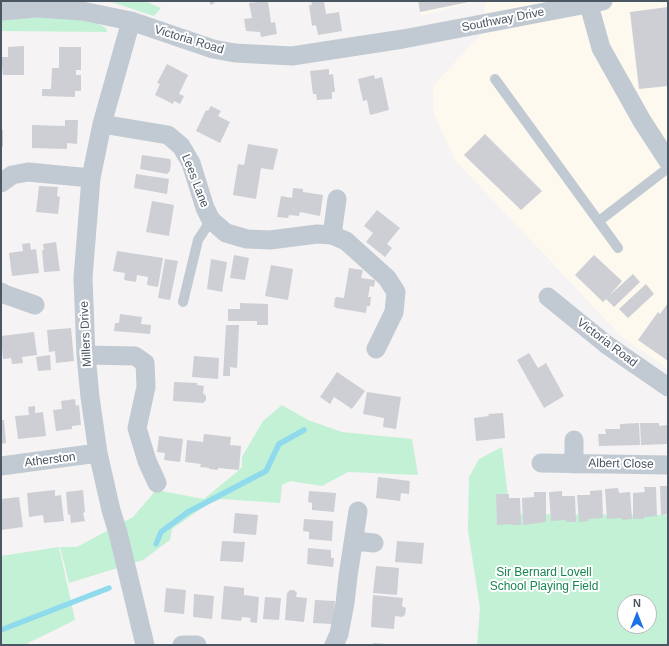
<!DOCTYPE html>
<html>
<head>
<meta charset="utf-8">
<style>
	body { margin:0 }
	#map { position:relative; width:669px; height:646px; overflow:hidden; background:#f5f3f3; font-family:Arial,sans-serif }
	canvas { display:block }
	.frame { position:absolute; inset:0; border:2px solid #4a5661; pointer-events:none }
	.north { position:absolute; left:617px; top:594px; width:40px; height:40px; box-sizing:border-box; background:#fff; border:1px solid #b7bbc0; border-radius:50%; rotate:0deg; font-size:11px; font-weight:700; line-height:16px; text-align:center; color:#4a5661 }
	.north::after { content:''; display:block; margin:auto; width:14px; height:18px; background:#1a73e8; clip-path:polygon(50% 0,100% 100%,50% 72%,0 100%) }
</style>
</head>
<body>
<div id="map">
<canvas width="669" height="646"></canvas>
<div class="frame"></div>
<div class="north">N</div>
</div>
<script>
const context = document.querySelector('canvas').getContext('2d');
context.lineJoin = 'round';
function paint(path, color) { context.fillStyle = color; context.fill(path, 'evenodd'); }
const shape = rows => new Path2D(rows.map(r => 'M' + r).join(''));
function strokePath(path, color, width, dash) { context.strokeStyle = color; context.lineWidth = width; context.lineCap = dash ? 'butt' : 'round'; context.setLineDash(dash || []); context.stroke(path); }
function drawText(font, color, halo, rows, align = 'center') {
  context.font = font + ' Arial,sans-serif'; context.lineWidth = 4; context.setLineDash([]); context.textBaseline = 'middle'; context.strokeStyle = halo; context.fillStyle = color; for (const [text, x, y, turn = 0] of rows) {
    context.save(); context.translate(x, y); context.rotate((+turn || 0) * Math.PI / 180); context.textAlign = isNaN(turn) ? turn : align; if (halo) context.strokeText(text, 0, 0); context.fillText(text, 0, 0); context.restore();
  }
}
paint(shape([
	[417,1,477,1,421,16],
	[485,1,668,1,668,369,622,337,455,160,434,114,433,86,484,31]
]), '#fdf9ef');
paint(shape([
	[108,1,145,1,161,8,154,16],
	[61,17,97,23,106,28,107,32,1,31,1,19],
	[282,405,308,420,342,432,412,439,418,475,348,472,322,486,290,481,282,485,280,503,221,499,208,504,172,529,170,540,143,560,69,583,60,547,77,547,133,517,156,490,204,499,239,470,242,467,242,457,263,421],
	[502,447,510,514,668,515,668,645,477,645,480,608,468,530,469,477,479,459],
	[625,602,649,602,649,626,625,626],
	[59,547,75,620,24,645,1,645,1,556]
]), '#c3f1d5');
strokePath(shape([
	[156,544,161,532,188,512,266,471,279,444,304,430],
	[1,630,109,588]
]), '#90daee', 5.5);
paint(shape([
	[209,1,217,1,211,5],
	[268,1,271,23,275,22,277,34,261,37,260,32,246,31,244,19,252,18,249,3],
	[311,1,328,1,324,2,326,14,339,12,342,31,318,35,316,25,312,26,309,5,312,5],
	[418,1,469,1,469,2,420,12],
	[668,7,668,86,639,89,630,12],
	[24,46,24,75,3,75,1,58,2,58,2,57,8,57,8,47],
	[59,47,81,47,81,70,76,70,76,75,81,75,81,91,75,91,75,97,42,96,42,89,51,89,52,68,59,68],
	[167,64,188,75,179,94,184,96,180,104,174,101,173,104,155,95,160,84,157,83],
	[329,69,329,75,333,74,335,92,332,92,332,99,317,100,316,94,313,94,310,71],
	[374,75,375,79,382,77,389,110,370,115,367,100,363,101,358,79],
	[211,106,221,111,218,116,230,122,220,143,196,131,206,110,208,111],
	[65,120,78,120,77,144,67,143,67,149,32,148,32,125,65,126],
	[1,130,3,130,3,147,1,147],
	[485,134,542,191,521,210,464,155],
	[248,144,278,149,273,170,261,168,256,199,233,195,238,164,244,165],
	[142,155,170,159,171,162,170,171,167,174,140,169],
	[136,174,169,179,167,194,134,188],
	[39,186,58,187,57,196,60,197,58,214,36,212],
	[293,188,303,189,303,192,323,195,320,216,300,212,299,216,289,215,288,218,277,217,281,196,292,198],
	[152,201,174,205,169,236,146,232],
	[377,210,400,228,387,244,392,248,385,257,366,242,373,233,364,226],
	[56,242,60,271,44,272,42,250,44,250,43,244],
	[30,243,31,250,36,249,39,273,12,276,9,253,23,251,22,244],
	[117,251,163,258,158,287,147,285,148,277,137,275,136,282,124,280,125,273,113,271],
	[234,255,249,258,245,280,230,278],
	[594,255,622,281,610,295,633,274,640,282,614,307,606,299,603,302,575,275],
	[165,259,178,261,170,300,158,298],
	[211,259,227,262,222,292,207,289],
	[271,265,293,269,288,300,265,296],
	[349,268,363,270,361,278,375,280,374,287,370,286,368,297,371,297,370,306,367,306,366,313,336,308,334,306,335,298,337,297,344,298],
	[646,284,654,294,628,318,619,309],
	[240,303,268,304,268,325,257,325,257,321,228,321,228,309,240,309],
	[668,303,668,361,638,340,658,312,660,314],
	[120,314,142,317,141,324,151,325,150,334,114,331,115,323,119,323],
	[226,325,239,325,237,368,230,367,230,376,223,376],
	[71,328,74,361,56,363,55,351,49,352,47,330],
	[34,332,37,355,22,357,23,363,12,364,11,358,3,359,1,336],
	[529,353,538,368,546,363,564,396,544,408,517,360],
	[50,355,51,370,38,371,36,357],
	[194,356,219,358,218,379,192,377],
	[337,372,365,391,352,409,334,397,330,404,320,397],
	[174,382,197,383,197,385,204,386,203,393,206,396,206,400,203,403,173,401],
	[367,392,401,397,396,429,383,427,384,418,363,414],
	[75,399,76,406,79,405,81,425,72,426,72,429,56,431,53,410,62,409,61,401],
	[35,406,35,413,43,412,46,436,18,439,15,416,29,415,28,407],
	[503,413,505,438,476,441,474,418,489,416,488,414],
	[1,420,4,420,6,443,1,444],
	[639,423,640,445,599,446,598,434,606,434,605,429,620,429,620,424],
	[640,423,659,423,659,426,668,425,668,444,641,445],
	[204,434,231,437,230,445,241,446,239,470,218,468,218,470,209,469,210,468,200,467,201,464,185,462,187,440,203,442],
	[159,436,183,439,180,462,164,460,165,453,157,452],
	[378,477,410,481,409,494,401,493,400,501,376,498],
	[660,486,668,486,668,514,661,515],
	[644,487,656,487,657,516,644,517,644,519,633,519,633,493,645,492],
	[618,488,619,493,630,492,632,519,622,520,622,518,607,519,605,489],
	[55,490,55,496,61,495,64,521,44,523,43,515,29,517,27,493],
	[83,490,85,512,83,513,85,521,71,523,70,514,68,515,66,492],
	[602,490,603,518,588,519,589,521,579,522,577,495,590,495,590,491],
	[309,491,336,493,334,512,312,510,312,503,308,502],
	[562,491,562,496,575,496,576,522,566,522,566,520,551,521,549,492],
	[534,492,546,492,546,522,523,525,522,498,534,497],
	[496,494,509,494,509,498,520,498,521,525,511,525,511,524,497,525],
	[19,497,23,527,1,530,1,499],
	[235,513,258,515,256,535,233,533],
	[304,519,333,521,332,541,309,539,309,532,303,531],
	[222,541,245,542,243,562,220,561],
	[397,541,424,543,422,564,395,562],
	[308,548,331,550,331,558,334,558,333,567,307,564],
	[376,566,399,568,397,595,373,593],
	[224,586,244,588,244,595,259,597,257,623,250,622,251,618,242,617,241,621,221,619],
	[166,588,186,590,184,614,164,612],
	[290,590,294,590,297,593,296,597,307,598,304,622,285,620,287,593],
	[194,594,214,596,212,619,193,617],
	[373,595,403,598,402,606,406,608,405,615,402,617,395,616,394,629,371,627],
	[265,597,281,598,279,620,263,619],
	[315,600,335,601,333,624,313,623],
	[373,643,387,644,387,645,373,645]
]), '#cdcfd5');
strokePath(shape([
	[495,79,618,248],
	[599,221,668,168],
	[183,302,198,240,211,220]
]), '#c1cad2', 10);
strokePath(shape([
	[589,5,601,48,642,121,668,161],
	[1,11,37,8,82,11,131,21,213,49,235,53,292,56,403,39,603,1],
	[131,21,102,124,91,178,83,278,86,355,90,397,98,453,111,510,118,533,145,645],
	[102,124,168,135,181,146,191,163,205,208,211,220,226,233,247,239,270,240,317,234,332,235,346,241,387,278,396,292,394,312,376,349],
	[1,183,12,175,28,172,91,178],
	[332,235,337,199],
	[1,292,4,294,35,305],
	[548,297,607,345,668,387],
	[86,355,135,356,145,363,146,387,137,428,147,461,157,483],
	[541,463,668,465],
	[574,464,574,440],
	[1,466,98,453],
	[354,541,374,543],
	[182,645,197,645],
	[334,645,339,634,345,603,348,576,358,511]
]), '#c1cad2', 19);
drawText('12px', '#4a5661', '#fff', [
	["Southway Drive",503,20,-11],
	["Victoria Road",189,40,17],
	["Lees Lane",195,181,69],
	["Millers Drive",86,334,-93],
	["Victoria Road",607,343,37],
	["Atherston",50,460,-7],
	["Albert Close",621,464,1]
]);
drawText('12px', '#17864f', '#fff', [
	["Sir Bernard Lovell",544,573],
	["School Playing Field",544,587]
]);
</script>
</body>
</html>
